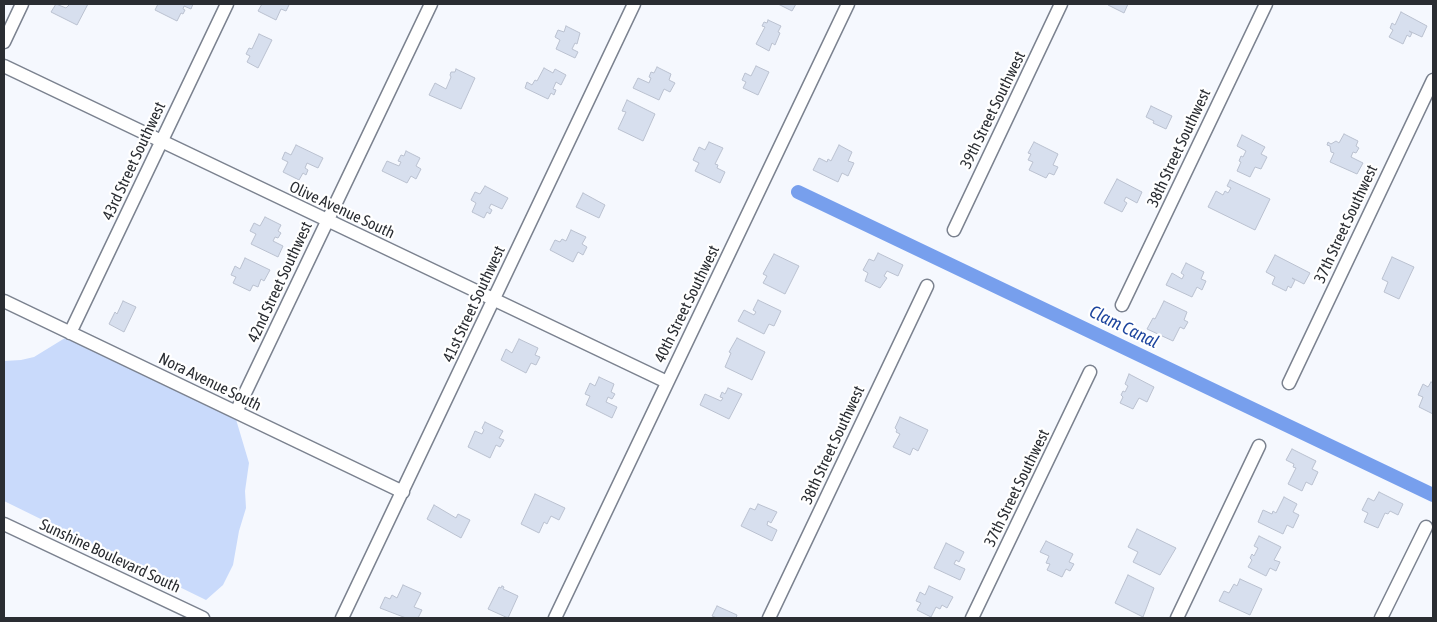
<!DOCTYPE html>
<html>
<head>
<meta charset="utf-8">
<style>
	body { margin:0 }
	#map { position:relative; width:1437px; height:622px; overflow:hidden; background:#f5f8fe; font-family:"Asap Condensed",sans-serif }
	canvas { display:block }
	.frame { position:absolute; inset:0; border:5px solid #2a2d32; pointer-events:none }
</style>
</head>
<body>
<div id="map">
<canvas width="1437" height="622"></canvas>
<div class="frame"></div>
</div>
<script>
const context = document.querySelector('canvas').getContext('2d');
context.lineJoin = 'round';
function paint(path, color) { context.fillStyle = color; context.fill(path, 'evenodd'); }
const shape = rows => new Path2D(rows.map(r => 'M' + r).join(''));
function strokePath(path, color, width, dash) { context.strokeStyle = color; context.lineWidth = width; context.lineCap = dash ? 'butt' : 'round'; context.setLineDash(dash || []); context.stroke(path); }
function drawText(font, color, halo, rows, align = 'center') {
  context.font = font + ' "Asap Condensed",sans-serif'; context.lineWidth = 4.5; context.setLineDash([]); context.textBaseline = 'middle'; context.strokeStyle = halo; context.fillStyle = color; for (const [text, x, y, turn = 0] of rows) {
    context.save(); context.translate(x, y); context.rotate((+turn || 0) * Math.PI / 180); context.textAlign = isNaN(turn) ? turn : align; if (halo) context.strokeText(text, 0, 0); context.fillText(text, 0, 0); context.restore();
  }
}
paint(shape([
	[65,338,235,416,249,463,245,491,246,508,239,531,233,565,223,585,206,600,4,501,4,361,21,360,34,357]
]), '#c9dafb');
strokePath(shape([
	[798,192,1433,495]
]), '#779fed', 14);
const building = shape([
	[56,4,66,8,70,4,88,4,77,25,51,12,56,4],
	[158,4,193,4,191,9,184,6,183,9,185,10,183,14,181,13,177,21,155,10,158,4],
	[262,4,287,4,289,5,286,11,281,9,276,20,258,11,262,4],
	[778,4,796,4,792,11,778,4],
	[1108,4,1128,4,1124,13,1108,5,1108,4],
	[1401,12,1427,26,1422,37,1409,31,1412,33,1410,37,1407,35,1403,44,1389,37,1393,30,1390,28,1392,23,1395,25,1401,12],
	[768,20,781,26,778,32,780,33,775,45,772,43,769,51,756,44,765,27,762,26,764,22,767,23,768,20],
	[566,26,580,33,577,44,575,43,572,49,578,52,575,58,556,49,560,40,555,37,558,30,564,32,566,26],
	[259,34,272,40,258,68,247,62,250,56,246,54,249,48,252,49,259,34],
	[756,66,769,72,758,95,743,88,746,82,742,80,745,73,751,76,756,66],
	[657,67,671,74,669,80,675,83,670,92,664,89,659,100,633,88,638,78,649,83,651,78,649,77,651,72,654,73,657,67],
	[544,68,553,73,555,69,566,75,561,85,556,82,553,89,556,90,554,95,551,93,548,99,525,88,527,82,532,85,535,80,537,81,544,68],
	[456,69,475,78,461,109,429,95,435,83,446,89,451,77,450,75,451,72,455,72,456,69],
	[627,100,655,114,643,141,618,129,626,112,622,111,627,100],
	[1151,106,1172,116,1166,129,1153,123,1154,121,1146,117,1151,106],
	[1344,134,1358,141,1356,146,1359,148,1356,153,1353,152,1351,157,1363,163,1357,174,1330,162,1334,153,1331,152,1330,146,1327,145,1328,142,1331,144,1336,141,1339,143,1344,134],
	[1242,135,1265,147,1261,154,1267,157,1261,169,1255,167,1250,177,1237,171,1241,162,1239,161,1241,156,1243,157,1246,151,1237,146,1242,135],
	[709,142,723,148,715,164,718,165,717,168,725,172,720,183,695,171,699,163,693,160,699,147,705,150,709,142],
	[1034,142,1058,154,1053,165,1058,167,1054,175,1049,173,1046,178,1029,170,1033,162,1028,160,1031,154,1028,153,1034,142],
	[296,145,323,158,318,168,307,163,305,168,308,170,306,175,303,173,299,180,283,172,288,162,282,159,285,152,291,155,296,145],
	[839,145,852,152,848,161,854,163,848,176,842,173,838,182,813,170,819,158,827,162,828,159,831,161,839,145],
	[406,151,420,158,416,166,421,169,416,179,411,176,407,183,382,171,387,161,399,166,401,162,398,161,401,155,404,156,406,151],
	[1117,179,1142,192,1137,203,1126,197,1124,201,1127,203,1122,212,1104,203,1117,179],
	[1230,180,1270,199,1255,230,1208,207,1216,191,1223,195,1225,191,1228,193,1231,188,1227,186,1230,180],
	[485,186,508,198,502,209,491,204,489,208,492,210,490,214,487,212,484,218,472,212,476,203,471,200,475,192,480,194,485,186],
	[583,193,605,205,599,218,576,207,583,193],
	[265,217,281,225,278,231,281,233,278,238,275,237,273,241,283,246,278,257,251,244,256,234,250,231,254,223,260,226,265,217],
	[571,230,586,237,582,244,587,247,583,255,578,252,573,262,550,250,555,240,560,242,562,239,566,241,571,230],
	[878,253,903,265,898,276,887,271,884,276,887,278,880,288,865,281,868,273,863,270,869,259,874,261,878,253],
	[774,254,799,266,785,294,763,283,767,276,763,274,774,254],
	[1275,255,1310,273,1304,284,1292,278,1295,280,1291,288,1288,286,1286,291,1272,284,1275,277,1266,272,1275,255],
	[1392,257,1414,267,1399,299,1384,292,1388,282,1382,279,1392,257],
	[245,258,270,270,264,281,261,279,258,287,253,285,250,291,233,283,236,277,231,275,235,266,240,269,245,258],
	[1186,263,1204,272,1201,279,1206,281,1202,290,1197,287,1192,297,1166,285,1172,273,1182,279,1184,275,1181,273,1186,263],
	[758,300,781,311,774,326,769,324,764,334,738,321,744,310,754,315,756,312,753,310,758,300],
	[123,301,136,307,124,332,109,324,115,312,117,314,123,301],
	[1164,301,1187,312,1184,320,1188,322,1184,329,1180,327,1173,341,1147,329,1153,318,1155,319,1164,301],
	[737,338,765,352,752,380,725,367,731,353,729,352,737,338],
	[519,339,538,348,535,355,540,357,536,365,531,363,526,373,501,360,506,349,512,353,519,339],
	[1129,374,1154,387,1147,402,1139,398,1133,409,1120,403,1123,397,1121,395,1123,391,1125,392,1128,386,1125,384,1129,374],
	[599,377,614,384,611,392,615,394,612,399,608,397,606,402,617,407,612,418,586,405,590,396,585,394,590,383,595,386,599,377],
	[1431,382,1433,383,1433,414,1419,407,1423,397,1418,395,1423,384,1428,387,1431,382],
	[728,388,742,394,729,419,700,405,705,394,721,401,723,398,720,397,722,392,725,394,728,388],
	[900,417,928,430,918,451,913,448,910,455,893,447,900,434,896,432,897,430,895,428,900,417],
	[485,422,503,431,499,438,504,440,500,447,496,445,490,458,468,447,475,431,482,434,484,430,482,428,485,422],
	[1292,449,1316,461,1312,469,1318,472,1312,485,1306,482,1302,491,1288,484,1296,468,1293,467,1294,464,1286,460,1292,449],
	[1379,492,1403,504,1398,515,1390,511,1388,514,1385,513,1378,528,1364,522,1368,513,1362,510,1368,498,1374,501,1379,492],
	[535,494,565,508,559,520,551,516,547,524,544,522,539,533,521,524,535,494],
	[1284,497,1297,504,1293,512,1299,515,1293,528,1287,525,1283,534,1258,522,1263,510,1272,514,1273,511,1276,513,1284,497],
	[758,504,777,512,771,523,768,521,767,525,777,530,772,541,741,526,750,508,755,510,758,504],
	[434,505,456,518,458,514,470,520,461,538,427,519,434,505],
	[1137,529,1176,548,1160,575,1133,562,1138,552,1128,547,1137,529],
	[1259,536,1281,547,1274,560,1280,562,1276,571,1270,568,1266,576,1248,567,1252,560,1250,558,1252,554,1254,556,1258,548,1254,546,1259,536],
	[1046,541,1073,554,1069,562,1074,564,1070,571,1066,569,1062,577,1047,570,1050,564,1046,563,1049,556,1040,552,1046,541],
	[946,543,964,552,959,562,956,560,954,564,965,569,960,580,934,568,946,543],
	[1128,575,1154,588,1143,617,1115,603,1128,575],
	[1240,579,1262,589,1250,615,1219,601,1224,591,1229,593,1234,584,1237,586,1240,579],
	[403,585,421,593,414,607,422,610,418,618,406,618,380,608,385,597,390,599,392,595,397,598,403,585],
	[502,586,504,587,503,589,518,596,508,618,488,609,499,587,501,588,502,586],
	[929,586,953,597,947,608,942,605,940,609,936,607,931,617,917,610,921,603,916,601,920,592,925,595,929,586],
	[717,606,737,615,736,618,717,618,712,616,717,606]
]);
paint(building, '#d7dfee');
strokePath(building, '#bac1d0', 1);
const minor = shape([
	[4,42,22,4],
	[4,66,667,382],
	[954,230,1061,4],
	[4,301,403,492],
	[1122,305,1266,4],
	[70,333,227,4],
	[1289,383,1433,80],
	[236,412,431,4],
	[4,524,203,618],
	[342,618,634,4],
	[555,618,848,4],
	[769,618,927,286],
	[972,618,1090,372],
	[1177,618,1259,446],
	[1381,618,1426,527]
]);
strokePath(minor, '#7b828f', 15);
strokePath(minor, '#fff', 12);
drawText('16px', '#2a2d32', '#fff', [
	["39th Street Southwest",993,110,-64],
	["38th Street Southwest",1179,148,-65],
	["43rd Street Southwest",134,161,-65],
	["Olive Avenue South",342,210,25],
	["37th Street Southwest",1346,224,-65],
	["42nd Street Southwest",280,282,-65],
	["41st Street Southwest",474,304,-65],
	["40th Street Southwest",687,304,-64],
	["Nora Avenue South",210,382,26],
	["38th Street Southwest",833,445,-65],
	["37th Street Southwest",1017,488,-64],
	["Sunshine Boulevard South",110,556,25]
]);
drawText('italic 18px', '#1d459e', '#fff', [
	["Clam Canal",1124,327,26]
]);
</script>
</body>
</html>
